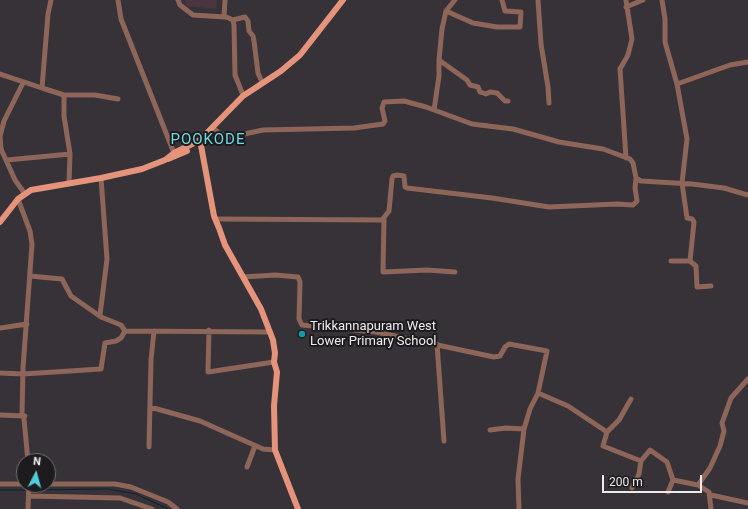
<!DOCTYPE html>
<html>
<head>
<meta charset="utf-8">
<style>
	body { margin:0 }
	#map { position:relative; width:748px; height:509px; overflow:hidden; background:#373237; font-family:Roboto,sans-serif }
	canvas { display:block }
	.north { position:absolute; left:16px; top:453px; width:40px; height:40px; box-sizing:border-box; background:#1d1b1d; border:1px solid #716e71; border-radius:50%; rotate:6deg; font-size:11px; font-weight:700; line-height:16px; text-align:center; color:#eeebee }
	.north::after { content:''; display:block; margin:auto; width:14px; height:18px; background:#52cbd8; clip-path:polygon(50% 0,100% 100%,50% 72%,0 100%) }
	.scale { position:absolute; left:602px; top:475px; width:100px; height:18px; box-sizing:border-box; border:2px solid #eeebee; border-top:0; padding-left:5px; font-size:12px; line-height:14px; white-space:nowrap; color:#eeebee; -webkit-text-stroke:3px #1d1b1d; paint-order:stroke }
</style>
</head>
<body>
<div id="map">
<canvas width="748" height="509"></canvas>
<div class="north">N</div>
<div class="scale">200 m</div>
</div>
<script>
const context = document.querySelector('canvas').getContext('2d');
context.lineJoin = 'round';
function paint(path, color) { context.fillStyle = color; context.fill(path, 'evenodd'); }
const shape = rows => new Path2D(rows.map(r => 'M' + r).join(''));
function strokePath(path, color, width, dash) { context.strokeStyle = color; context.lineWidth = width; context.lineCap = dash ? 'butt' : 'round'; context.setLineDash(dash || []); context.stroke(path); }
function drawText(font, color, halo, rows, align = 'center') {
  context.font = font + ' Roboto,sans-serif'; context.lineWidth = 4; context.setLineDash([]); context.textBaseline = 'middle'; context.strokeStyle = halo; context.fillStyle = color; for (const [text, x, y, turn = 0] of rows) {
    context.save(); context.translate(x, y); context.rotate((+turn || 0) * Math.PI / 180); context.textAlign = isNaN(turn) ? turn : align; if (halo) context.strokeText(text, 0, 0); context.fillText(text, 0, 0); context.restore();
  }
}
paint(shape([
	[186,0,217,0,216,9,185,6]
]), '#48353f');
strokePath(shape([
	[0,490,27,490],
	[31,490,108,489,136,494,168,509]
]), '#06252d', 1);
strokePath(shape([
	[51,0,48,14,42,88,64,95,64,116,70,154,69,183],
	[118,0,121,19,174,153],
	[178,0,180,5,193,15,225,17],
	[225,0,224,16,233,20,234,25,235,75,243,95],
	[502,0,505,11,521,12,520,27,497,27,473,23,446,11,442,29,439,60,467,80,470,85,478,87,480,92,486,94,490,92,497,93,505,101,508,101],
	[538,0,541,44,548,87,549,103],
	[662,0,665,19,665,42,677,84,687,139,682,183,687,218,692,219,694,222,690,261],
	[626,7,643,0],
	[446,11,455,0],
	[233,20,245,17,248,21,249,31,253,36,254,41,258,73,262,82],
	[0,74,42,88],
	[23,83,4,121,0,136,1,149,15,180,25,194],
	[677,84,730,65,748,62],
	[64,95,95,95,118,99],
	[434,110,439,76,439,60],
	[213,128,220,134,230,137,263,130,354,128,383,124,385,121,382,108,384,102,404,101,426,107,472,124,513,129,559,142,603,149,630,159,633,163,636,178,641,181,692,184,724,188,748,195],
	[626,158,620,69,628,55,632,39,626,0],
	[7,160,70,154],
	[18,199,30,231,32,244,23,368,22,415,24,419,28,461],
	[384,218,383,272,427,270,455,272],
	[215,219,382,220,389,211,392,179,393,176,397,175,404,176,405,187,407,188,492,198,549,207,617,204,633,205,637,201,635,188,636,178],
	[671,261,690,261,696,266,697,287,711,286],
	[30,276,62,279,71,296,101,317,121,325,125,331],
	[243,277,275,275,298,277,300,282,299,319,302,325,376,332,494,357,500,356,505,347,509,344,547,351,538,393,530,409,524,429,518,479,519,509],
	[100,315,107,259,101,178],
	[0,328,27,324],
	[209,330,208,372,274,362],
	[437,344,444,441],
	[0,373,23,374,101,369,105,343,116,341,121,338,125,331,270,332],
	[538,393,568,406,607,432],
	[631,399,619,420,607,432,603,446,641,461],
	[150,407,200,421,263,449,275,450],
	[0,415,25,416],
	[490,430,506,428,524,429],
	[149,447,151,360,154,331],
	[247,467,255,446],
	[673,480,698,485],
	[0,484,24,484],
	[48,484,115,484,131,487,168,502,177,509],
	[632,488,639,474,641,461,650,450,667,462,673,480,668,492],
	[711,495,748,503],
	[29,496,120,498,152,509],
	[28,509,29,485],
	[711,509,709,492,698,485,710,468,720,446,724,431,722,423,731,398,748,379]
]), '#8e6559', 5);
strokePath(shape([
	[200,140,214,216,219,228,225,245,261,309,273,340,275,353,274,362,277,372,274,406,275,450,298,509],
	[168,159,187,151],
	[0,222,18,199,31,190,101,178,142,169,165,160,174,153,200,140,243,96,281,71,300,55,343,0]
]), '#e5937b', 6);
for (const [x, y, r, color] of [
	[302,334,4,"#0f9aa8"]
]) { const dot = new Path2D(); dot.arc(x, y, r, 0, 2 * Math.PI); context.fillStyle = color; context.fill(dot); strokePath(dot, '#1d1b1d', 1.5); }
drawText('13px', '#eeebee', '#1d1b1d', [
	["Trikkannapuram West",310,327],
	["Lower Primary School",310,342]
], 'left');
context.letterSpacing = '1px';
drawText('15px', '#6dd8e3', '#1d1b1d', [
	["POOKODE",208,140]
]);
context.letterSpacing = '0px';
</script>
</body>
</html>
